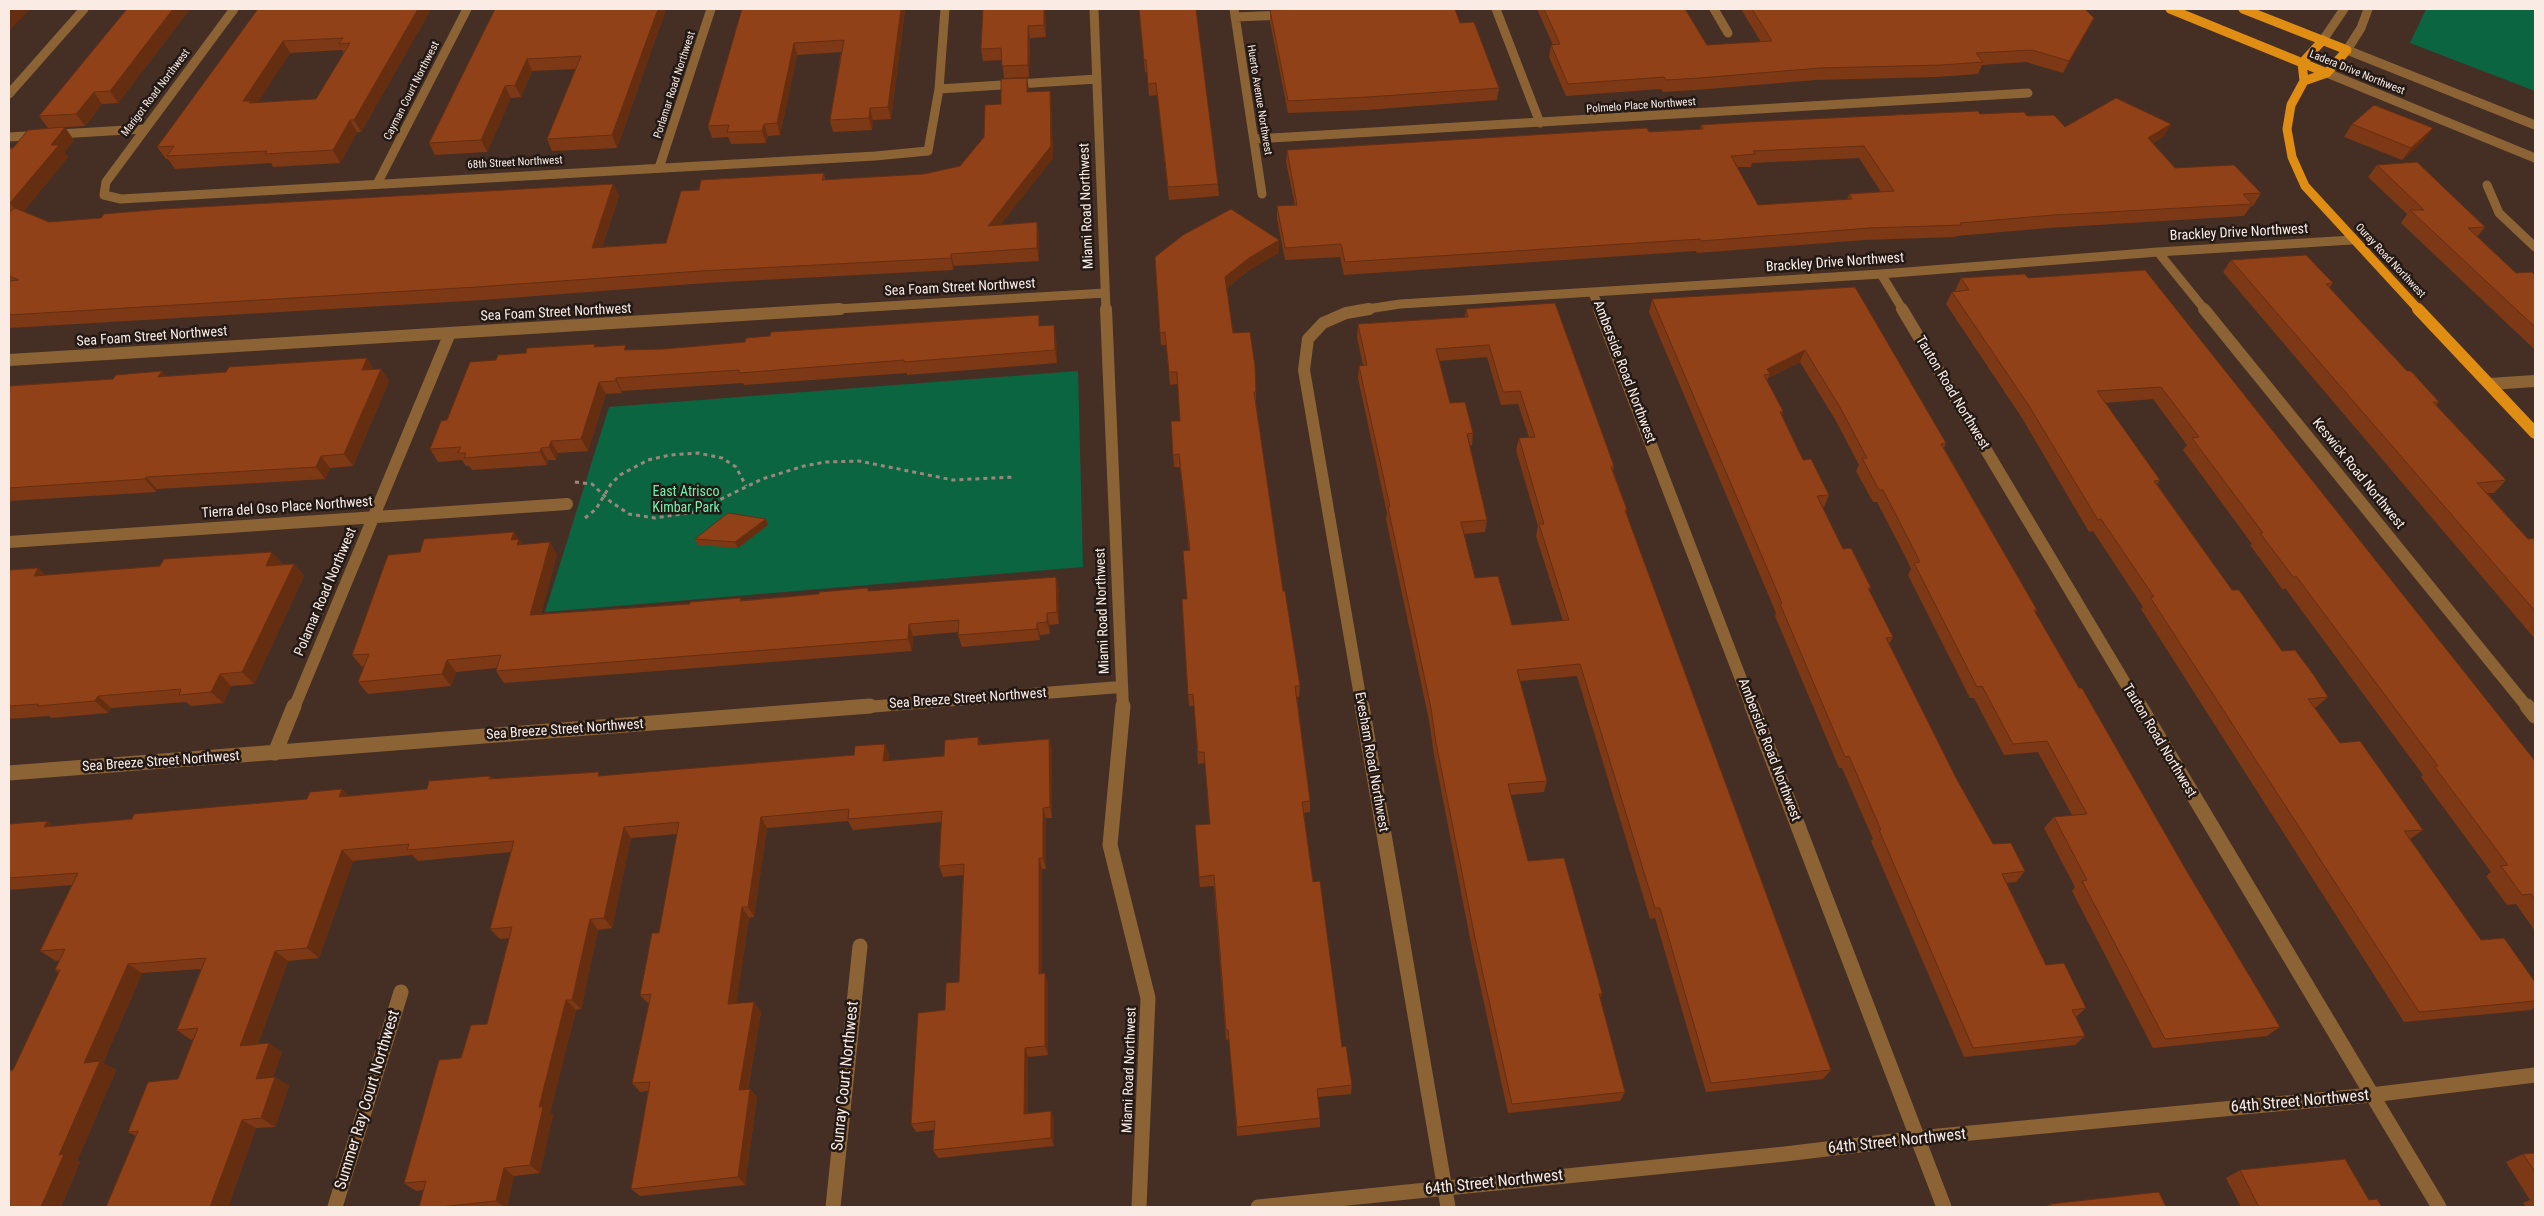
<!DOCTYPE html>
<html>
<head>
<meta charset="utf-8">
<style>
	body { margin:0 }
	#map { position:relative; width:2544px; height:1216px; overflow:hidden; background:#452f25; font-family:"Roboto Condensed",sans-serif }
	canvas { display:block }
	.frame { position:absolute; inset:0; border:10px solid #faebe5; pointer-events:none }
</style>
</head>
<body>
<div id="map">
<canvas width="2544" height="1216"></canvas>
<div class="frame"></div>
</div>
<script>
const context = document.querySelector('canvas').getContext('2d');
context.lineJoin = 'round';
function paint(path, color) { context.fillStyle = color; context.fill(path, 'evenodd'); }
const shape = rows => new Path2D(rows.map(r => 'M' + r).join(''));
function strokePath(path, color, width, dash) { context.strokeStyle = color; context.lineWidth = width; context.lineCap = dash ? 'butt' : 'round'; context.setLineDash(dash || []); context.stroke(path); }
function drawText(font, color, halo, rows, align = 'center') {
  context.font = font + ' "Roboto Condensed",sans-serif'; context.lineWidth = 5; context.setLineDash([]); context.textBaseline = 'middle'; context.strokeStyle = halo; context.fillStyle = color; for (const [text, x, y, turn = 0] of rows) {
    context.save(); context.translate(x, y); context.rotate((+turn || 0) * Math.PI / 180); context.textAlign = isNaN(turn) ? turn : align; if (halo) context.strokeText(text, 0, 0); context.fillText(text, 0, 0); context.restore();
  }
}
paint(shape([
	[2426,9,2535,9,2535,91,2410,43],
	[1078,371,1083,567,545,612,609,407]
]), '#0a6540');
strokePath(shape([
	[575,482,592,484,611,502,629,514,655,518,695,512,762,479,804,466,826,462,859,461,953,480,1014,477],
	[585,518,596,509,611,484,620,475,648,460,670,455,698,453,722,458,736,467,746,486]
]), '#9a8880', 3, [4, 4]);
strokePath(shape([
	[234,9,106,182,104,195,121,199,875,156,928,151,939,89,945,9],
	[1094,9,1106,310],
	[1234,9,1262,194],
	[1496,9,1540,123],
	[1714,9,1728,33],
	[2368,9,2361,28,2347,50,2535,125],
	[1235,17,1286,15],
	[2323,40,2344,9],
	[2327,73,2535,158],
	[939,89,1097,79],
	[9,94,84,9],
	[9,137,143,129],
	[1255,139,2028,93],
	[659,168,711,9],
	[377,184,467,9],
	[2487,185,2499,213,2535,247],
	[2158,252,2205,310],
	[1881,274,1903,310],
	[1593,293,1600,310],
	[820,310,1105,293],
	[1361,310,1400,304,1881,274,2158,252,2352,240]
]), '#8c6335', 9);
strokePath(shape([
	[1106,309,1123,708],
	[1599,309,1752,708],
	[1902,309,2140,708],
	[2204,309,2528,708],
	[9,360,840,309],
	[2489,384,2535,381],
	[9,542,567,504],
	[294,708,450,333],
	[854,708,1120,687],
	[1362,708,1304,370,1308,339,1323,323,1346,313,1369,309]
]), '#8c6335', 12);
strokePath(shape([
	[1123,706,1110,845,1148,998,1139,1207],
	[1362,706,1448,1207],
	[1752,706,1944,1207],
	[2140,706,2439,1207],
	[2527,706,2535,716],
	[275,753,294,706],
	[9,773,870,706],
	[335,1207,401,992],
	[833,1207,860,946],
	[1258,1207,1785,1154,1918,1138,2371,1095,2535,1075]
]), '#8c6335', 15);
strokePath(shape([
	[2170,9,2327,73],
	[2243,9,2347,50,2327,73,2304,81],
	[2323,40,2302,63,2304,81,2291,105,2287,129,2292,157,2305,186,2419,310]
]), '#e08d13', 9);
strokePath(shape([
	[2418,309,2535,433]
]), '#e08d13', 12);
paint(shape([
	[127,9,190,9,118,103,102,104,85,126,48,128,39,116],
	[258,9,431,9,361,132,357,132,340,163,273,167,271,163,175,169,168,159,166,159,157,147],
	[342,50,344,53,316,99,257,103,290,53],
	[495,9,666,9,617,148,552,151,547,139,576,69,532,71,521,97,511,98,487,152,435,155,429,143],
	[742,9,905,9,891,119,873,120,872,130,833,132,830,120,841,52,797,55,780,135,768,136,766,143,731,144,728,137,712,138,708,126],
	[983,9,1045,9,1046,37,1030,38,1029,77,1004,78,1002,60,983,61,981,49],
	[1139,9,1218,184,1219,196,1169,200,1157,95,1149,96,1147,72,1145,72],
	[1537,9,1685,9,1707,45,1761,42,1741,9,2085,9,2088,29,2063,73,2026,62,1982,65,1978,74,1936,77,1816,80,1696,90,1663,92,1661,89,1566,96,1549,57,1551,45,1553,45],
	[1270,10,1460,23,1499,88,1497,100,1366,110,1288,113,1270,22],
	[1029,90,1029,92,1050,91,1051,103,1053,158,1000,225,1037,222,1039,235,1039,261,954,266,953,270,706,283,483,300,9,328,9,148,74,140,64,152,68,157,23,212,49,222,613,184,619,196,602,247,666,243,699,190,824,173,825,180,924,174,960,166,984,137,1001,104],
	[1980,114,2027,116,2065,127,2171,124,2164,136,2153,143,2175,168,2261,193,2253,206,2251,206,2244,216,2048,228,1956,236,1955,237,1865,240,1697,253,1696,251,1344,275,1340,257,1285,260,1277,219,1277,206,1295,205,1286,162,1287,150,1700,129,1701,125],
	[1859,158,1881,192,1849,194,1847,200,1758,205,1737,167,1751,167,1752,163],
	[2352,124,2424,140,2402,160,2344,137],
	[2377,165,2485,227,2477,237,2516,273,2535,275,2535,348,2533,348,2401,223,2407,214,2368,177],
	[1279,240,1279,253,1249,270,1227,288,1233,333,1256,392,1256,404,1283,591,1300,686,1299,697,1297,697,1310,801,1310,812,1304,813,1313,882,1342,1047,1352,1085,1351,1094,1318,1097,1320,1118,1320,1127,1237,1136,1229,1039,1226,1040,1214,886,1200,887,1199,877,1210,824,1205,763,1198,764,1194,706,1189,706,1188,695,1187,599,1189,550,1180,467,1174,467,1171,421,1180,421,1178,384,1170,385,1166,345,1161,345,1155,257],
	[2231,260,2333,283,2329,288,2407,371,2439,402,2436,405,2506,480,2494,493,2487,493,2528,539,2535,538,2535,639,2223,272],
	[2145,270,2535,761,2535,931,2516,904,2507,905,2486,876,2491,872,2421,777,2423,775,2285,588,2283,590,2250,545,2252,544,2183,450,2187,445,2153,399,2105,403,2160,480,2157,484,2232,590,2282,651,2328,697,2315,708,2340,743,2423,830,2410,839,2481,940,2535,982,2535,1007,2531,1010,2404,1022,2141,609,2143,607,2093,531,2089,532,2022,418,1946,304,1952,292,1955,291,1961,278,2028,278],
	[1855,287,1946,443,1944,448,2037,610,2035,613,2186,870,2280,1027,2267,1036,2153,1048,2072,891,2075,887,2044,828,2054,817,2072,815,2038,752,2004,755,1974,698,1970,698,1908,575,1911,569,1906,558,1877,502,1873,502,1856,471,1859,465,1836,421,1800,362,1768,378,1767,381,1783,411,1782,415,1803,460,1829,495,1824,507,1822,507,1843,549,1871,588,1869,590,1893,637,1889,644,1956,778,1993,844,2025,871,2016,882,2006,883,2046,965,2086,1008,2076,1017,2085,1036,2075,1045,1964,1057,1871,841,1873,839,1842,768,1839,768,1775,616,1776,613,1649,312,1652,299],
	[1466,309,1614,466,1613,470,1627,510,1626,513,1831,1070,1823,1079,1706,1092,1655,918,1650,919,1577,676,1520,681,1547,781,1544,792,1511,795,1528,861,1602,993,1600,998,1625,1092,1620,1101,1508,1113,1472,948,1434,754,1429,720,1386,519,1387,513,1358,378,1359,366,1363,365,1357,337,1358,324,1465,317],
	[1487,357,1501,405,1518,404,1529,437,1519,438,1516,450,1538,526,1536,536,1563,621,1512,625,1475,578,1464,534,1485,532,1487,520,1470,446,1472,445,1473,433,1450,403,1439,361],
	[1041,326,1056,337,1057,363,907,375,907,373,744,385,743,383,622,391,622,393,606,394,588,451,558,453,556,460,548,460,547,465,472,470,469,466,466,466,462,460,438,462,430,449,447,420,496,360,526,353,597,347,628,350,664,349],
	[381,369,389,381,353,466,330,468,325,479,157,489,156,492,9,501,9,386,165,376],
	[766,519,768,525,738,548,698,545,695,539],
	[514,532,518,539,519,539,523,545,557,554,541,614,742,600,869,591,1059,589,1059,624,1049,625,1050,634,1040,635,1040,640,962,647,958,635,958,632,913,636,912,651,504,683,496,671,497,668,456,672,451,686,368,694,358,682,364,666,362,667,352,655,420,552],
	[282,564,294,564,304,576,254,684,231,686,223,703,191,706,186,702,111,708,108,713,51,718,49,716,9,719,9,570,38,568,45,575,283,564],
	[978,737,981,745,1049,739,1052,751,1052,818,1046,818,1046,869,1042,869,1042,974,1048,983,1048,1055,1028,1057,1028,1113,1054,1119,1054,1146,938,1158,933,1150,934,1130,916,1132,911,1124,945,1010,959,982,963,875,943,877,939,866,941,822,853,830,848,821,767,828,754,917,749,918,736,1004,754,1002,761,1012,748,1089,750,1089,757,1097,745,1185,640,1196,631,1189,648,1091,640,1092,632,1083,649,1004,640,995,659,933,677,834,631,838,612,928,598,930,581,1009,576,1010,550,1113,553,1115,540,1173,514,1176,507,1207,419,1207,424,1190,416,1191,404,1183,461,1058,487,1024,510,938,500,939,490,929,511,852,418,861,412,855,353,861,319,958,288,961,258,1044,282,1052,273,1077,275,1077,289,1086,275,1127,256,1128,228,1207,106,1207,136,1136,128,1132,178,1079,193,1039,191,1040,177,1030,201,969,142,973,103,1063,116,1070,77,1161,80,1162,61,1207,13,1070,59,973,55,970,60,960,56,961,40,951,72,885,9,890,9,824,53,826,132,819,307,799,342,789,349,796,427,789,490,776,492,779,601,776,854,755,885,744,889,755,888,761,944,756],
	[2535,1153,2535,1207,2526,1207,2523,1203,2530,1200,2506,1162,2523,1154],
	[2240,1170,2369,1200,2382,1207,2241,1207,2226,1178],
	[2050,1204,2166,1207,2045,1207]
]), '#7d3815');
paint(shape([
	[10,9,30,9,9,31,9,10],
	[173,9,190,9,118,103,110,91],
	[418,9,431,9,361,132,354,120],
	[658,9,666,9,617,148,612,135],
	[901,9,905,9,891,119,888,107],
	[1044,9,1045,9,1046,37,1044,25],
	[2094,18,2088,29,2063,73,2069,61],
	[1028,26,1030,38,1029,77,1028,65],
	[283,41,290,53,255,107,243,101],
	[794,43,797,55,780,135,777,123],
	[527,59,532,71,521,97,515,85],
	[1027,78,1029,90,1029,104,1027,92],
	[505,86,511,98,487,152,481,140],
	[1050,91,1051,103,1053,158,990,238,988,226],
	[94,92,102,104,85,126,76,114],
	[870,108,873,120,872,130,869,118],
	[350,120,357,132,340,163,333,150],
	[764,124,768,136,766,143,762,131],
	[2171,124,2164,136,2141,150,2148,138],
	[65,127,74,140,64,152,68,157,20,216,10,203,51,145],
	[2433,128,2424,140,2402,160,2411,148],
	[613,184,619,196,598,260,592,248],
	[1037,222,1039,235,1039,261,1037,248],
	[1279,240,1279,253,1249,270,1226,289,1225,277,1249,258],
	[951,254,954,266,953,270,951,258],
	[1054,325,1056,337,1057,363,1055,350],
	[1805,350,1800,362,1768,378,1770,374,1767,369],
	[367,358,375,371,362,370],
	[381,369,389,381,353,466,344,454],
	[162,371,172,384,158,377],
	[616,378,622,391,622,393,616,381],
	[599,382,606,394,588,451,581,439],
	[551,441,558,453,556,460,549,447],
	[541,448,548,460,547,465,540,452],
	[321,456,330,468,325,479,316,467],
	[146,477,157,489,156,492,145,479],
	[766,519,768,525,738,548,735,542],
	[514,532,519,540,519,539,527,551,525,557,511,540],
	[550,542,557,554,538,627,530,615],
	[272,552,283,564,276,578,266,566],
	[294,564,304,576,254,684,242,672],
	[38,568,51,580,34,576],
	[1056,577,1059,589,1059,624,1057,612],
	[1047,613,1049,625,1050,634,1047,622],
	[1037,623,1040,635,1040,640,1037,629],
	[909,624,913,636,912,651,908,639],
	[447,660,456,672,451,686,442,674],
	[220,674,231,686,223,703,211,692],
	[98,696,111,708,108,713,95,701],
	[978,737,982,748,978,745],
	[1049,739,1052,751,1052,818,1050,807],
	[885,744,889,755,888,772,883,761],
	[342,789,353,800,339,797],
	[1043,808,1046,818,1046,869,1043,858],
	[761,817,767,828,754,917,748,907],
	[47,821,61,832,44,827],
	[624,827,631,838,612,928,604,918],
	[342,850,353,861,319,958,307,948],
	[1039,858,1042,869,1042,984,1039,974],
	[742,907,749,918,735,1014,728,1004],
	[590,919,598,930,581,1009,572,1000],
	[275,951,288,961,254,1055,240,1046],
	[128,964,142,973,103,1063,116,1070,77,1161,80,1162,61,1207,41,1207,84,1063],
	[1045,973,1048,983,1048,1055,1045,1046],
	[566,1000,576,1010,550,1113,553,1115,540,1173,530,1165,539,1107],
	[754,1002,761,1012,746,1098,739,1090],
	[269,1043,282,1052,270,1087,256,1079],
	[1025,1048,1028,1057,1028,1122,1024,1114],
	[275,1077,289,1086,275,1127,261,1118],
	[750,1089,757,1097,745,1185,738,1177],
	[1051,1111,1054,1119,1054,1146,1051,1138],
	[242,1120,256,1128,228,1207,210,1207],
	[504,1168,514,1176,507,1207,504,1207,496,1201]
]), '#662e11');
const building = shape([
	[127,9,173,9,110,91,94,92,76,114,39,116,127,9],
	[258,9,418,9,354,120,350,120,333,150,265,154,267,151,167,156,174,146,157,147,258,9],
	[343,38,339,44,350,43,316,99,249,103,251,101,243,101,283,41,343,38],
	[495,9,658,9,612,135,547,139,581,56,527,59,515,85,505,86,481,140,429,143,495,9],
	[742,9,901,9,888,107,870,108,869,118,830,120,844,40,794,43,777,123,764,124,762,131,727,132,729,125,708,126,742,9],
	[983,9,1044,9,1044,25,1028,26,1028,65,1002,66,1001,48,981,49,983,9],
	[1139,9,1196,9,1218,184,1168,187,1156,83,1148,84,1146,60,1144,60,1139,9],
	[1300,9,1455,9,1460,23,1474,22,1499,88,1367,97,1288,101,1270,10,1300,9],
	[1544,9,1685,9,1707,45,1772,41,1752,9,2085,9,2094,18,2069,61,2032,50,1976,53,1983,62,1941,65,1820,68,1699,78,1666,80,1664,77,1568,84,1551,45,1560,44,1544,9],
	[1027,78,1027,92,1050,91,1051,146,988,226,1037,222,1037,248,951,254,951,258,701,271,476,287,9,315,9,281,19,280,9,276,9,212,15,208,49,222,101,218,104,214,163,209,613,184,592,248,666,243,681,191,699,190,701,180,824,173,822,180,924,174,960,166,984,137,985,105,1001,104,1001,79,1027,78],
	[2116,98,2171,124,2148,138,2175,168,2234,165,2261,193,2243,194,2252,204,2054,215,1960,223,1961,225,1870,228,1701,241,1700,239,1345,262,1341,244,1285,248,1277,206,1297,205,1287,150,1647,128,1649,132,1703,129,1701,125,1747,122,1978,111,1980,114,2024,112,2027,116,2054,115,2065,127,2116,98],
	[1864,146,1894,191,1849,194,1852,199,1758,205,1731,156,1755,154,1753,151,1864,146],
	[2374,105,2433,128,2411,148,2352,124,2374,105],
	[65,127,51,145,59,145,10,203,9,203,9,148,13,148,28,130,65,127],
	[2417,162,2485,227,2468,228,2516,273,2532,272,2535,275,2535,327,2410,210,2424,210,2377,165,2417,162],
	[1231,209,1279,240,1249,258,1225,277,1233,333,1250,332,1255,366,1256,392,1254,392,1283,591,1285,591,1300,686,1295,686,1310,801,1302,802,1313,882,1320,881,1342,1047,1346,1046,1352,1085,1317,1089,1320,1118,1237,1127,1228,1030,1226,1030,1214,875,1199,877,1195,825,1210,824,1204,752,1198,752,1193,694,1188,695,1182,599,1187,599,1183,551,1190,550,1179,454,1173,455,1171,421,1180,421,1177,372,1169,372,1165,332,1160,333,1155,257,1183,235,1231,209],
	[2306,255,2333,283,2326,284,2407,371,2411,371,2439,402,2433,402,2506,480,2477,483,2528,539,2535,538,2535,611,2231,260,2306,255],
	[2145,270,2535,761,2535,899,2531,894,2522,895,2501,866,2508,865,2434,766,2438,766,2296,576,2294,578,2260,533,2263,533,2192,438,2199,437,2161,387,2097,391,2160,480,2154,481,2232,590,2239,590,2282,651,2295,650,2313,674,2328,697,2308,699,2340,743,2360,741,2423,830,2404,831,2481,940,2504,938,2535,982,2535,1001,2419,1012,2150,597,2154,597,2101,519,2098,520,2029,406,1952,292,1969,290,1961,278,2025,274,2028,278,2145,270],
	[1855,287,1946,443,1941,444,2037,610,2034,610,2079,688,2082,688,2186,870,2280,1027,2165,1039,2082,881,2087,880,2054,817,2087,814,2047,741,2013,744,1982,686,1977,687,1914,563,1920,562,1912,546,1883,490,1879,490,1862,458,1867,458,1841,409,1805,350,1767,369,1770,374,1764,375,1783,411,1780,412,1803,460,1811,459,1829,495,1817,496,1843,549,1851,548,1871,588,1868,588,1893,637,1886,638,1956,778,1993,844,2011,843,2025,871,2002,874,2046,965,2064,963,2086,1008,2072,1010,2085,1036,1973,1048,1879,830,1881,830,1849,756,1845,757,1780,604,1782,603,1652,299,1855,287],
	[1555,303,1614,466,1611,467,1627,510,1625,510,1831,1070,1711,1083,1660,908,1655,908,1580,664,1517,670,1547,781,1508,784,1528,861,1564,858,1602,993,1599,994,1625,1092,1512,1104,1475,938,1436,743,1431,708,1388,507,1390,507,1359,366,1367,365,1358,324,1468,317,1466,309,1555,303],
	[1489,345,1503,392,1520,391,1535,437,1519,438,1544,524,1539,524,1569,620,1512,625,1498,576,1475,578,1461,522,1487,520,1467,434,1473,433,1465,402,1450,403,1436,349,1489,345],
	[1039,315,1039,326,1054,325,1055,350,904,362,904,360,739,373,739,370,616,378,616,381,599,382,581,439,551,441,549,447,541,448,540,452,464,458,466,453,458,453,461,447,430,449,441,421,447,420,470,362,496,360,498,355,526,353,527,348,595,344,594,347,626,345,624,350,664,349,745,342,746,338,770,336,771,332,1039,315],
	[367,358,362,370,381,369,344,454,321,456,316,467,146,477,145,479,9,488,9,386,113,379,116,375,162,371,158,377,226,372,229,367,367,358],
	[728,513,766,519,735,542,695,539,728,513],
	[514,532,511,540,519,539,517,545,550,542,530,615,690,604,690,602,741,598,740,601,819,594,819,592,868,588,868,591,1056,577,1057,612,1047,613,1047,622,1037,623,1037,629,958,635,959,620,909,624,908,639,496,671,501,655,447,660,442,674,358,682,369,654,352,655,388,555,420,552,424,539,514,532],
	[272,552,266,566,294,564,242,672,220,674,211,692,179,695,181,689,98,696,95,701,37,706,39,704,9,706,9,570,38,568,34,576,160,566,164,559,272,552],
	[978,737,978,745,1049,739,1050,807,1043,808,1043,858,1039,858,1039,974,1045,973,1045,1046,1025,1048,1024,1114,1051,1111,1051,1138,933,1150,935,1121,911,1124,918,1013,945,1010,946,983,959,982,964,864,939,866,942,811,848,819,849,809,761,817,748,907,742,907,728,1004,754,1002,739,1090,750,1089,738,1177,631,1189,650,1082,632,1083,651,994,640,995,652,933,659,933,679,822,624,827,604,918,590,919,572,1000,566,1000,539,1107,543,1107,530,1165,504,1168,496,1201,440,1207,419,1207,426,1181,404,1183,439,1060,461,1058,471,1025,487,1024,512,927,490,929,514,841,407,850,409,844,342,850,307,948,275,951,240,1046,269,1043,256,1079,275,1077,261,1118,242,1120,210,1207,106,1207,138,1131,128,1132,148,1082,178,1079,198,1028,177,1030,206,958,128,964,84,1063,100,1061,59,1155,64,1154,41,1207,9,1207,9,1070,13,1070,60,970,55,970,65,949,40,951,78,873,9,878,9,824,47,821,44,827,132,819,134,814,307,799,310,792,342,789,339,797,427,789,429,781,490,776,489,779,599,772,598,776,854,755,855,746,885,744,883,761,944,756,945,740,978,737],
	[2535,1153,2535,1172,2523,1154,2535,1153],
	[2345,1159,2369,1200,2377,1199,2382,1207,2259,1207,2240,1170,2345,1159],
	[2159,1192,2166,1207,2052,1207,2050,1204,2159,1192]
]);
paint(building, '#914118');
strokePath(building, '#662e11', 1);
drawText('11px', '#faebe5', '#241a15', [
	["Ladera Drive Northwest",2357,73,22],
	["Porlamar Road Northwest",675,85,-72],
	["Cayman Court Northwest",412,91,-63],
	["Marigot Road Northwest",156,93,-53],
	["Huerto Avenue Northwest",1259,100,81],
	["Polmelo Place Northwest",1641,106,-4],
	["68th Street Northwest",515,163,-3],
	["Ouray Road Northwest",2390,261,47]
]);
drawText('14px', '#faebe5', '#241a15', [
	["Miami Road Northwest",1087,206,-92],
	["Brackley Drive Northwest",2239,233,-3],
	["Brackley Drive Northwest",1835,263,-4],
	["Sea Foam Street Northwest",960,288,-3],
	["Sea Foam Street Northwest",556,313,-3],
	["Sea Foam Street Northwest",152,337,-4],
	["Amberside Road Northwest",1624,372,69],
	["Tauton Road Northwest",1952,393,59],
	["Keswick Road Northwest",2358,474,51],
	["Tierra del Oso Place Northwest",287,508,-4],
	["Polamar Road Northwest",326,592,-67],
	["Miami Road Northwest",1103,611,-92],
	["Sea Breeze Street Northwest",968,699,-4],
	["Sea Breeze Street Northwest",565,730,-4],
	["Tauton Road Northwest",2159,741,59],
	["Amberside Road Northwest",1769,750,69],
	["Sea Breeze Street Northwest",161,762,-4],
	["Evesham Road Northwest",1371,762,80],
	["Miami Road Northwest",1130,1070,-88]
]);
drawText('14px', '#70f4b1', '#241a15', [
	["East Atrisco",686,492],
	["Kimbar Park",686,508]
]);
drawText('16px', '#faebe5', '#241a15', [
	["Sunray Court Northwest",846,1076,-84],
	["Summer Ray Court Northwest",368,1100,-73],
	["64th Street Northwest",2300,1102,-5],
	["64th Street Northwest",1897,1142,-6],
	["64th Street Northwest",1494,1183,-6]
]);
</script>
</body>
</html>
